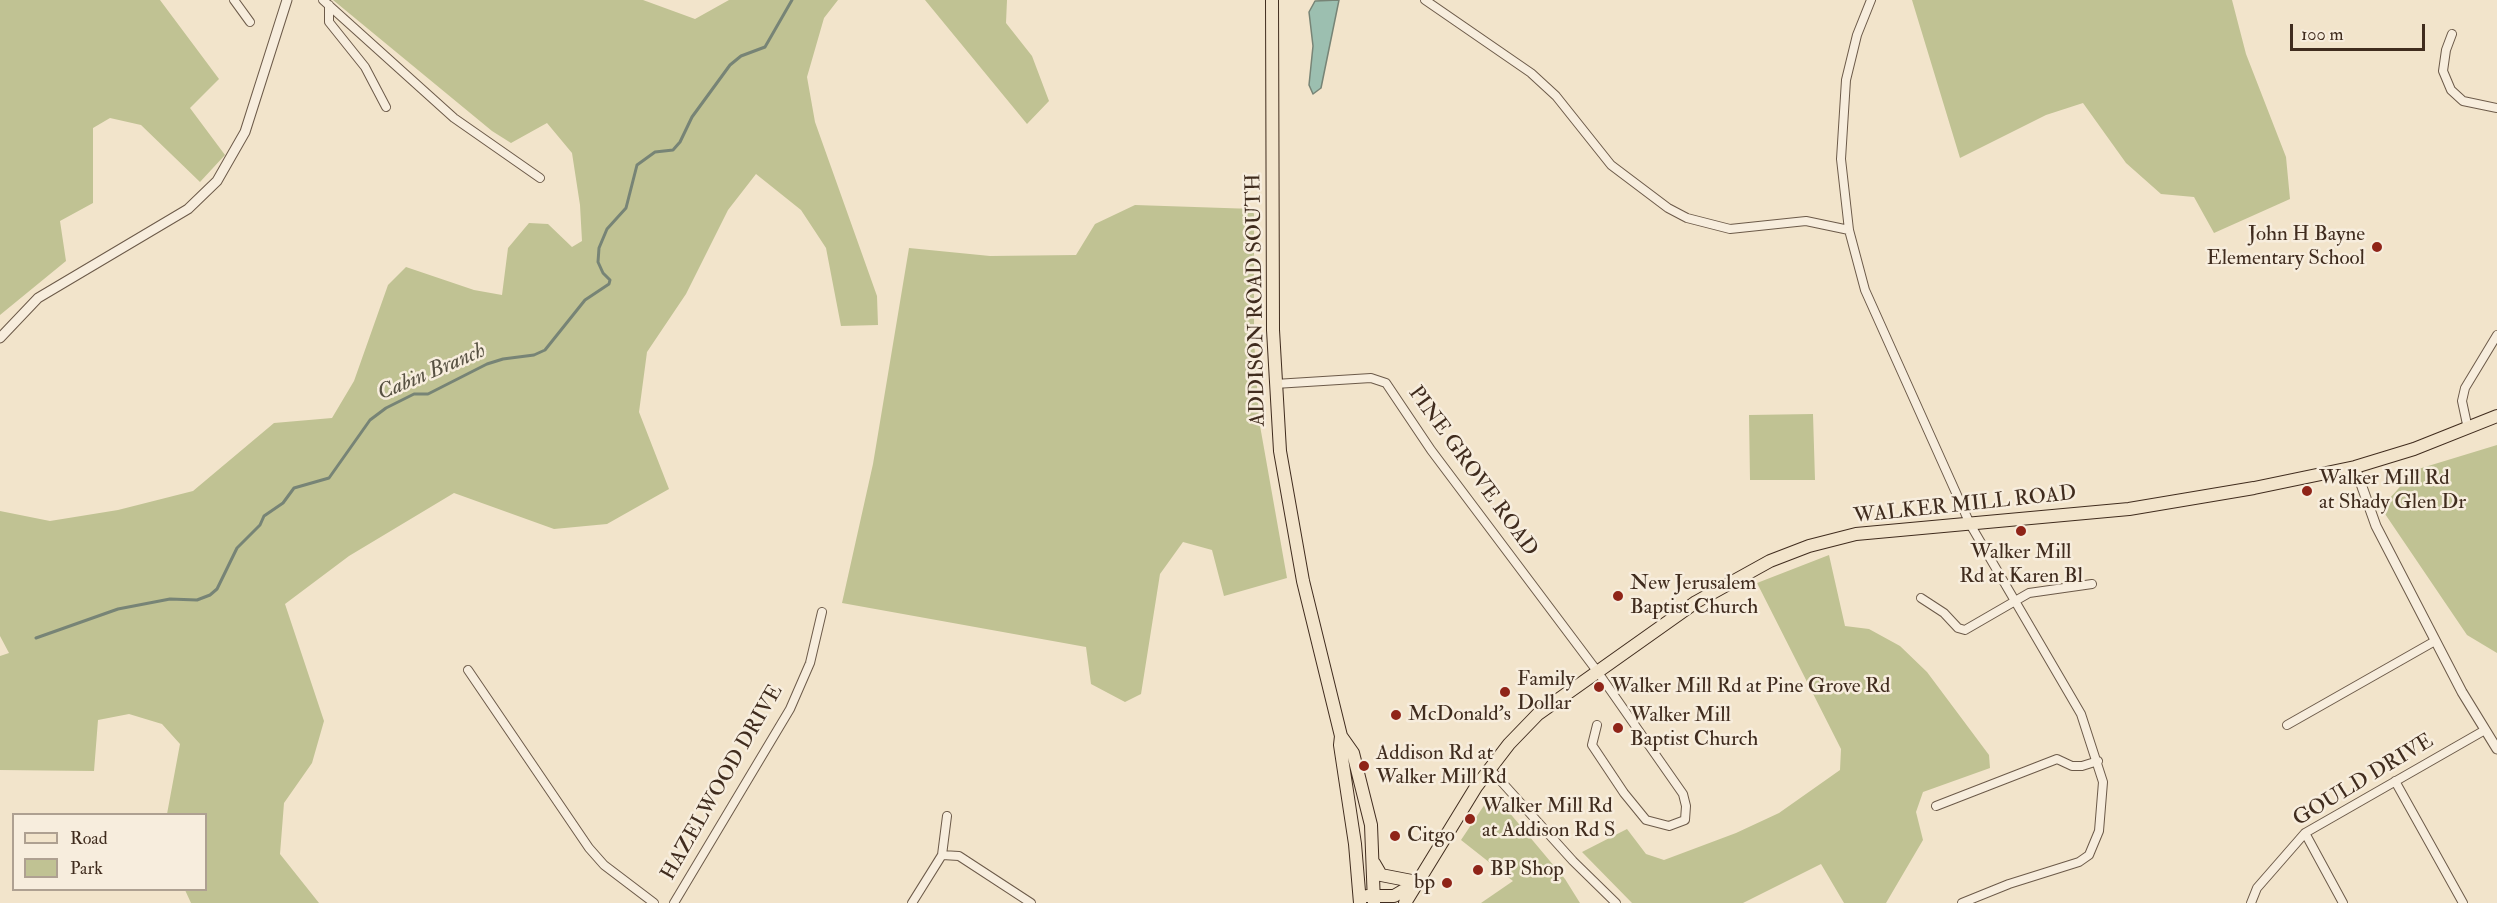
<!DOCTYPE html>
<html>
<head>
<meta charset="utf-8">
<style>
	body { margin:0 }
	#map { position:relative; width:2497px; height:903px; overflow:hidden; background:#f2e4cb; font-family:"IM FELL Double Pica",serif }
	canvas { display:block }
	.legend { position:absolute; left:12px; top:813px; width:195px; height:78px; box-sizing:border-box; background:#f7eddd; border:2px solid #aea091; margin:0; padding:8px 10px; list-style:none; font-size:18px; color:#402c1e }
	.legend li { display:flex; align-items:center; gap:12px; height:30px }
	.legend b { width:30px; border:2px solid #aea091 }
	.scale { position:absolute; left:2290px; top:24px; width:135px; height:27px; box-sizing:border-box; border:3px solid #402c1e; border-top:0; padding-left:8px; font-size:18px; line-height:21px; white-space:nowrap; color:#402c1e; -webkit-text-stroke:4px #f7eddd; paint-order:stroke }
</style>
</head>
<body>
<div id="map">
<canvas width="2497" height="903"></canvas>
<ul class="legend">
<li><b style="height:8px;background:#f2e4cb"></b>Road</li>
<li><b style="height:16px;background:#c0c293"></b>Park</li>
</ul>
<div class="scale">100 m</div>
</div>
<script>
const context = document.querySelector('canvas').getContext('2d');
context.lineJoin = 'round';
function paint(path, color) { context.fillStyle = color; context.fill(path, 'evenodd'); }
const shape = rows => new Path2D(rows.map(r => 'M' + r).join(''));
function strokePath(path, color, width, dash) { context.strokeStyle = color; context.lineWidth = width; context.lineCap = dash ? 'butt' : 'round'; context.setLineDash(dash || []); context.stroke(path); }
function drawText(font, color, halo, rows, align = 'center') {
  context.font = font + ' "IM FELL Double Pica",serif'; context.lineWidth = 5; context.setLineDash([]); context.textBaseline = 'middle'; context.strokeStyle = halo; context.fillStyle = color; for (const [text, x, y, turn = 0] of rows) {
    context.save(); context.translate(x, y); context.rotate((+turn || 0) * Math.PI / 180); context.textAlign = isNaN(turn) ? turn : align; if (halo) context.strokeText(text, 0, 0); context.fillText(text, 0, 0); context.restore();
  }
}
paint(shape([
	[0,0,160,0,219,79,190,108,225,155,200,182,141,125,110,118,93,128,93,203,60,221,66,261,0,315],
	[333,0,643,0,695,19,729,0,838,0,824,18,807,77,815,122,877,296,878,325,841,326,826,248,801,210,756,174,728,210,686,294,647,352,639,412,669,489,607,524,554,529,454,493,349,556,285,604,324,721,312,763,284,803,280,854,319,903,191,903,185,890,206,890,206,814,167,814,180,744,162,724,129,714,98,720,94,771,0,770,0,656,9,653,0,636,0,511,50,521,118,510,193,491,274,423,332,418,354,381,388,285,406,267,474,290,502,295,508,248,529,223,548,224,572,247,582,241,580,205,572,153,547,123,511,143,492,131],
	[925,0,1007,0,1006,23,1032,56,1049,101,1027,124],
	[1912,0,2232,0,2246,54,2286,157,2290,199,2214,233,2194,197,2161,194,2126,163,2083,103,2046,115,1960,158],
	[1135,205,1254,209,1254,338,1259,420,1287,578,1224,596,1212,550,1183,542,1160,574,1141,694,1125,702,1091,684,1086,647,842,603,873,464,909,248,990,256,1076,255,1095,224],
	[1813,414,1815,480,1750,480,1749,415],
	[2497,445,2497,653,2467,635,2381,508,2415,470],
	[1829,555,1845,626,1869,629,1900,646,1927,672,1989,755,1990,768,1923,792,1916,812,1923,840,1886,903,1844,903,1821,864,1743,903,1632,903,1582,852,1627,829,1646,854,1664,860,1736,833,1779,813,1840,770,1841,749,1757,583],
	[1485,804,1508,811,1565,879,1580,903,1481,903,1513,881,1461,840]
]), '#c0c293');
const water = shape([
	[1339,0,1321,88,1313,94,1309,85,1313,46,1309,12,1315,1,1339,0]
]);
paint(water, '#9cbfb0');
strokePath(water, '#778476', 1.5);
strokePath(shape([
	[36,638,118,609,170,599,197,600,210,595,217,589,237,548,260,525,264,516,283,503,294,488,329,478,370,420,386,408,414,394,428,394,487,364,503,359,534,355,545,350,585,300,609,284,610,280,603,273,598,262,599,248,607,229,626,208,637,165,655,152,673,150,680,142,692,117,730,65,741,56,765,47,792,0]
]), '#778476', 3);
const minor = shape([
	[234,0,250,22],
	[323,0,454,118,540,178],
	[1425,0,1531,73,1556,96,1611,165,1668,208,1687,218,1730,229,1806,221,1849,230],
	[1871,0,1857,35,1846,80,1841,159,1849,230,1865,290,1970,524,2081,714,2103,782,2099,831,2089,855,2079,862,2009,884,1962,903],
	[329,5,329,22,365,67,386,107],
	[2452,34,2446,50,2443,71,2451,90,2463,101,2497,108],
	[1275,384,1371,378,1386,383,1431,450,1597,671,1683,794,1686,806,1685,820,1669,826,1646,820,1624,793,1592,745,1597,725],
	[2468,429,2462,401,2465,388,2497,335],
	[1921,598,1944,613,1958,628,1965,630,2029,593,2092,584],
	[468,670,589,848,604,865,654,903],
	[2287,725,2435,641],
	[1490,769,1573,861,1616,903],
	[2395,781,2463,903],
	[1936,806,2057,759,2072,766,2082,766,2098,761],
	[2305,833,2343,903],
	[942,855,959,856,1031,903],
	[674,903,790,709,810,663,822,612],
	[912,903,942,855,947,816],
	[2251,903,2257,888,2305,833,2485,730]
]);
const tertiary = shape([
	[0,338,38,298,188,209,217,181,245,132,287,0],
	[2355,467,2376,526,2462,692,2497,749]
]);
const primary = shape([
	[1272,0,1273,330,1280,451,1303,581,1341,736,1353,753,1371,825,1374,903],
	[1341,736,1340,745,1355,844,1360,903],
	[1374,863,1381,875,1417,882],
	[1367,896,1394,896,1413,885],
	[1405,903,1476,787,1509,744,1538,714,1696,602,1770,561,1809,546,1856,534,2129,509,2254,488,2355,467,2414,449,2497,416]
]);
strokePath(minor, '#6c5a49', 10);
strokePath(tertiary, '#6c5a49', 11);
strokePath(primary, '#402c1e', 14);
strokePath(minor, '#f7eddd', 8);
strokePath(tertiary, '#f7eddd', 9);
strokePath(primary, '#f2e4cb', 12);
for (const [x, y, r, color] of [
	[2377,247,6,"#8f2418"],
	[2307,491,6,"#8f2418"],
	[2021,531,6,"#8f2418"],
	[1618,596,6,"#8f2418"],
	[1599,687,6,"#8f2418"],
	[1505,692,6,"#8f2418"],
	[1396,715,6,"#8f2418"],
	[1618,728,6,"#8f2418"],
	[1364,766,6,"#8f2418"],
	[1470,819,6,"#8f2418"],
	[1395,836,6,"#8f2418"],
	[1478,870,6,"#8f2418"],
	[1447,883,6,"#8f2418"]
]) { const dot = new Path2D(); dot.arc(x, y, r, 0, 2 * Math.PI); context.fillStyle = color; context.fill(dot); strokePath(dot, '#f7eddd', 2); }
drawText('21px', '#402c1e', '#f7eddd', [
	["John H Bayne",2365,235,"right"],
	["Elementary School",2365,259,"right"],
	["Walker Mill Rd",2319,479],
	["at Shady Glen Dr",2319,503],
	["Walker Mill",2021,553,"center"],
	["Rd at Karen Bl",2021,577,"center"],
	["New Jerusalem",1630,584],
	["Baptist Church",1630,608],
	["Family",1517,680],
	["Dollar",1517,704],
	["Walker Mill Rd at Pine Grove Rd",1611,687],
	["McDonald's",1408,715],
	["Walker Mill",1630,716],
	["Baptist Church",1630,740],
	["Addison Rd at",1376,754],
	["Walker Mill Rd",1376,778],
	["Walker Mill Rd",1482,807],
	["at Addison Rd S",1482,831],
	["Citgo",1407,836],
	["BP Shop",1490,870],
	["bp",1435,883,"right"]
], 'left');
drawText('21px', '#402c1e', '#f7eddd', [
	["ADDISON ROAD SOUTH",1257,300,-91],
	["PINE GROVE ROAD",1472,472,54],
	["WALKER MILL ROAD",1965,506,-6],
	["GOULD DRIVE",2364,781,-31],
	["HAZELWOOD DRIVE",723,783,-60]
]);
drawText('italic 22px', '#575142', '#f7eddd', [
	["Cabin Branch",432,373,-23]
]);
</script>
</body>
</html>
